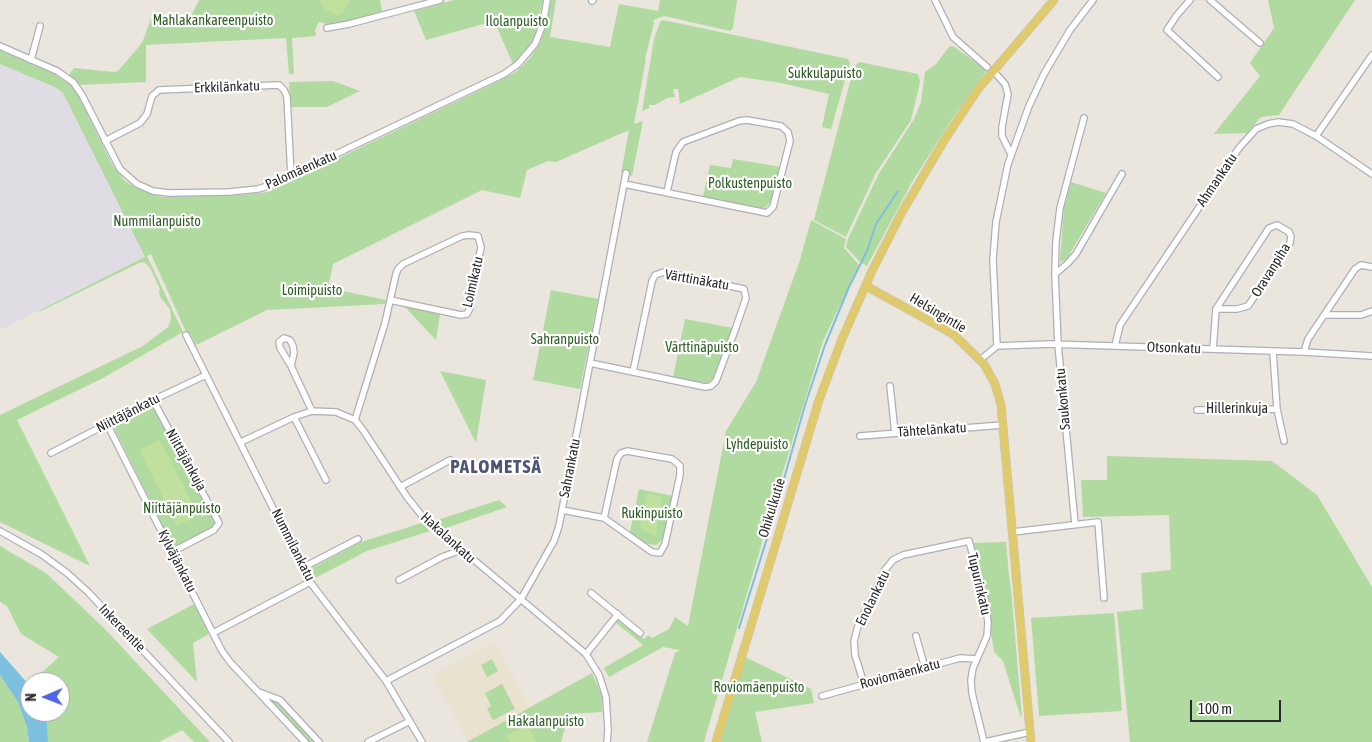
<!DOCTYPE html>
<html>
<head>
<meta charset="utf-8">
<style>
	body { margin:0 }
	#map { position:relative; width:1372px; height:742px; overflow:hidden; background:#eae5dd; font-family:"Asap Condensed",sans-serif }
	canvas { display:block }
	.north { position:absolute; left:20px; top:672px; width:50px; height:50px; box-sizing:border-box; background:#fff; border:1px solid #aaa; border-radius:50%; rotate:269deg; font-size:14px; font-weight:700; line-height:20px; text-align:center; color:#2a2a2a }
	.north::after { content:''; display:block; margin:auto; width:18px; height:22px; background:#5164e3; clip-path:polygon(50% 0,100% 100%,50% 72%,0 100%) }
	.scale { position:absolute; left:1190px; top:700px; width:91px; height:22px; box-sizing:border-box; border:2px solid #2a2a2a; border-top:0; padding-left:6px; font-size:15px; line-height:18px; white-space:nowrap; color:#2a2a2a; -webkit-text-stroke:4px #fff; paint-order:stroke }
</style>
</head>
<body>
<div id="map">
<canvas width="1372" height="742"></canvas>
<div class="north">N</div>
<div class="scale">100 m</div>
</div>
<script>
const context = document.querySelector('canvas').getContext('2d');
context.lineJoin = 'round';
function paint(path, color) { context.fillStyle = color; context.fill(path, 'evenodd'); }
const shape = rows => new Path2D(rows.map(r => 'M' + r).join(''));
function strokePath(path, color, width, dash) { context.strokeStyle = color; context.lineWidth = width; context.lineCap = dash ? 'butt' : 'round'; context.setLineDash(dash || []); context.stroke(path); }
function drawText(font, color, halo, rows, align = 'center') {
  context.font = font + ' "Asap Condensed",sans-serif'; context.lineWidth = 4.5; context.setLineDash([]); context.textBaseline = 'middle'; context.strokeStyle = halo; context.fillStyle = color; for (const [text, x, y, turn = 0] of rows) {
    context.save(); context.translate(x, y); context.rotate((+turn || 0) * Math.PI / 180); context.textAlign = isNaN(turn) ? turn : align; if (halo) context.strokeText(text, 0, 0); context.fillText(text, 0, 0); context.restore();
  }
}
paint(shape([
	[0,61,55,87,63,93,146,257,0,330]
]), '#dfdde3');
paint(shape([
	[495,642,530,707,468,742,432,675]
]), '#e9e2cf');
paint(shape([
	[199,0,380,0,382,12,341,24,327,24,319,22,315,30,316,36,292,38,294,74,289,74,286,38,146,45,146,82,80,85,69,75,74,68,114,72,118,71,142,43,151,19,190,18],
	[454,0,543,0,535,36,524,53,513,64,494,21,426,40,414,11],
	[551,0,556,0,550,37,610,47,619,4,658,11,660,0,737,0,733,28,730,31,664,16,653,20,654,23,645,59,646,59,634,124,643,121,632,176,621,173,629,130,556,162,548,161,527,170,520,198,482,190,333,264,328,288,386,300,385,304,267,310,196,345,190,334,187,334,151,254,147,256,183,332,103,378,17,420,90,566,0,522,0,415,143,346,168,327,171,319,170,309,161,298,159,293,160,289,150,268,144,262,139,263,41,311,40,310,145,257,63,93,55,87,0,64,0,50,54,74,71,85,76,91,113,166,125,181,133,186,148,193,162,197,242,195,268,192,495,83,516,72,530,58,540,43,546,26],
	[1268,0,1355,0,1279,115,1261,117,1247,133,1214,134,1260,76,1250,63,1274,28],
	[663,20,848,59,850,63,831,129,822,127,829,94,781,83,740,77,680,104,678,89,673,89,675,97,667,98,655,105,649,105,649,108,642,111,654,39,660,22],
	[953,46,987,70,954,116,912,182,867,266,859,261,846,247,848,239,878,175,914,119,921,102,925,72,936,64,949,47],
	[859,62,918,74,920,82,911,120,876,173,846,237,814,220,854,67],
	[333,81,360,91,327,107,290,107,289,82],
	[733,159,781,167,771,202,768,205,764,208,755,208,703,197,710,165,731,168],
	[1071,182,1106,193,1066,260,1060,262,1064,207],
	[811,220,846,239,844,248,859,265,823,341,774,501,704,742,647,742,675,653,680,650,663,647,609,677,604,668,643,645,615,622,619,620,623,621,644,639,648,635,652,638,669,629,675,617,688,626,726,431,756,382,800,260],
	[551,290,598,299,580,389,533,380],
	[404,306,440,314,436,340],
	[685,319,733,328,718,370,714,378,709,382,698,383,673,377],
	[440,371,486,380,476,443],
	[148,406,152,406,155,408,216,523,214,527,177,545,174,546,171,543,115,430,116,425],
	[1107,456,1272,461,1317,495,1372,587,1372,742,1130,742,1117,612,1143,609,1141,573,1171,570,1169,515,1083,517,1081,480,1107,480],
	[639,489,674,496,665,536,657,545,647,544,630,532],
	[499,500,507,507,443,529,434,521],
	[422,523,430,531,367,551,315,578,310,569,361,542],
	[1006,542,1009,576,1011,589,1022,717,1020,715,1003,661,994,652,985,592,972,543],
	[0,546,46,573,106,630,210,742,194,742,182,730,159,742,48,742,47,723,41,712,60,712,60,682,31,682,59,657,21,634,7,606,0,602],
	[194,604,209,634,193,643,197,682,147,629],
	[1114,613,1122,711,1039,716,1031,618],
	[745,657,811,689,814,703,755,712,762,742,720,742],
	[492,659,498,671,487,677,481,665],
	[592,673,602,696,602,712,569,714,561,742,467,742],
	[0,675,18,702,27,727,29,742,0,742],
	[502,684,515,709,493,720,487,709,491,706,485,693],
	[257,691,273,697,319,742,305,742]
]), '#b1daa0');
paint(shape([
	[319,0,350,0,344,12,337,16,325,9],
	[160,440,198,515,177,526,139,450],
	[647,494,663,497,655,537,640,528],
	[528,725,536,742,510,742,506,735]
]), '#c0e09d');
paint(shape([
	[0,652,30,686,30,712,41,712,47,723,48,742,29,742,27,727,18,702,0,675]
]), '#7dbfdf');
strokePath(shape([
	[739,628,768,535,805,405,825,345,849,287,867,251,876,224,898,191]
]), '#7dbfdf', 2);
const minor = shape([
	[935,0,953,37,987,67],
	[1190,0,1177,15,1167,30,1218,77],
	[1210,0,1260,43],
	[592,1,593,0],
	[327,28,349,24,440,0],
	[0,46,57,71,73,82,82,95,120,169,137,184,153,191,169,193,229,192,258,189,271,185,504,74,518,64,535,44,543,24,547,0],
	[31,60,40,26],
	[997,75,1005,84,1008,94,1002,127,1002,136,1011,154],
	[1316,136,1372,55],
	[105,141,140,123,147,114,152,96,159,90,279,85,284,90,287,97,291,176],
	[624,184,767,213,773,207,790,141,788,132,781,126,747,120,739,121,683,142,676,152,667,192],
	[1055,274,1067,264,1076,254,1122,174],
	[1324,315,1361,315,1372,311],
	[186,335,310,582,386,681,422,742],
	[997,346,993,259,996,222,1008,164,1029,106,1044,74,1070,30,1093,0],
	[1115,346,1120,325,1239,148,1256,129,1268,124,1278,122,1293,124,1316,136,1372,174],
	[1213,349,1216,309,1237,309,1248,306,1290,243,1291,237,1289,232,1277,225,1269,228,1216,309],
	[1304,352,1308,339,1355,269,1361,265,1372,267],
	[980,360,997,346,1050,344,1304,352,1372,356],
	[590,363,705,387,711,386,716,381,735,330,746,298,744,289,664,272,655,275,652,281,633,372],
	[291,366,294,353,293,346,290,340,284,338,279,342,280,348,291,366,312,411],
	[890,386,895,433],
	[153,400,219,523,214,530,172,552],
	[1277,409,1284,441],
	[1197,410,1277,409,1273,352],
	[294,417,326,480],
	[355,420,385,323,396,274,398,269,403,264,462,236,469,235,478,236,481,247,470,308,467,314,461,315,390,300],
	[107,424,222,651,230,662,305,742],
	[860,436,1003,425],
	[241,442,294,417,312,411,336,412,355,420,363,430,407,497,423,517,586,654,599,675,606,697,608,730,607,742],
	[51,453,153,400,206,375],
	[400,487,450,460],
	[562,510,604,518,652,552,660,553,665,544,680,475,680,466,677,463,672,459,627,451,621,453,617,459,604,518],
	[1075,524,1058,344,1055,274,1056,241,1060,208,1084,118],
	[0,531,41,554,67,573,88,592,229,742],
	[1013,532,1098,522,1104,598],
	[304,567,358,539],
	[399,580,442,557,461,550],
	[591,593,640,633],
	[213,633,310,582],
	[916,636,925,668],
	[586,654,618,614],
	[386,681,500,621,521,599,554,541,559,526,626,173],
	[864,684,855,655,854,641,858,626,885,570,893,560,903,555,969,541,985,600,988,623,987,636,973,668,971,680,972,693,984,742],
	[259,692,280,700,319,742],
	[822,696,960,658,977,659],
	[368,742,410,721],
	[985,742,1030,732]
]);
const major = shape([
	[866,286,953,334,984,364,995,384,1001,405,1031,742],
	[716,742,819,400,842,339,872,271,902,212,945,139,978,89,1054,0]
]);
strokePath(minor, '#aeafb8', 8);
strokePath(major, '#c3c3c3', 9);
strokePath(minor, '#fff', 5.5);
strokePath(major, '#dfcb6d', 8);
drawText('14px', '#2c5d23', '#fff', [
	["Mahlakankareenpuisto",213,21],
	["Ilolanpuisto",517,22],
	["Sukkulapuisto",825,74],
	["Polkustenpuisto",750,184],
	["Nummilanpuisto",157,222],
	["Loimipuisto",312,291],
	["Sahranpuisto",565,340],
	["Värttinäpuisto",702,348],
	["Lyhdepuisto",757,445],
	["Niittäjänpuisto",182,509],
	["Rukinpuisto",652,514],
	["Roviomäenpuisto",759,688],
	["Hakalanpuisto",546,722]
]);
drawText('14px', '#2a2a2a', '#fff', [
	["Erkkilänkatu",227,87,-2],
	["Palomäenkatu",301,170,-24],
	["Ahmankatu",1217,180,-56],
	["Oravanpiha",1271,270,-58],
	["Värttinäkatu",697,280,10],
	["Loimikatu",473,282,-77],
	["Helsingintie",938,313,31],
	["Otsonkatu",1174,348,2],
	["Saukonkatu",1063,399,-95],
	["Hillerinkuja",1237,409],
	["Niittäjänkatu",128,413,-27],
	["Tähtelänkatu",932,430,-4],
	["Niittäjänkuja",186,460,61],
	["Sahrankatu",570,468,-79],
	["Ohikulkutie",772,508,-73],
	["Hakalankatu",448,538,42],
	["Nummilankatu",293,545,63],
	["Kylväjänkatu",177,561,63],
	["Tupurinkatu",979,584,77],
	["Enolankatu",873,598,-64],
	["Inkereentie",122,628,46],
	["Roviomäenkatu",900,674,-15]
]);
context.letterSpacing = '1px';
drawText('bold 19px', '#505474', '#fff', [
	["PALOMETSÄ",496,467]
]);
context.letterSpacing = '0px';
</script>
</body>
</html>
